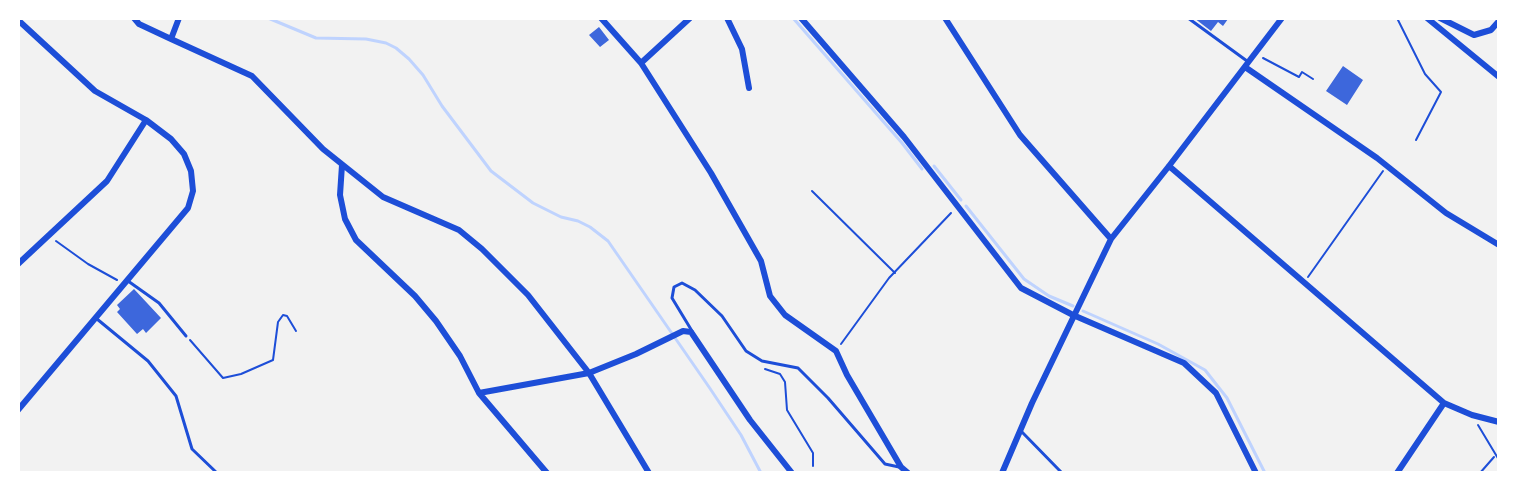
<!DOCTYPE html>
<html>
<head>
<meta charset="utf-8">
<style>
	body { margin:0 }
	#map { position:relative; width:1517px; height:491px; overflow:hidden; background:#f2f2f2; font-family:"Titillium Web",sans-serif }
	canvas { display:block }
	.frame { position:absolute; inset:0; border:20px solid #fff; pointer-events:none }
</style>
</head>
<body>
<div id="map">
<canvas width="1517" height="491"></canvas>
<div class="frame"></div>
</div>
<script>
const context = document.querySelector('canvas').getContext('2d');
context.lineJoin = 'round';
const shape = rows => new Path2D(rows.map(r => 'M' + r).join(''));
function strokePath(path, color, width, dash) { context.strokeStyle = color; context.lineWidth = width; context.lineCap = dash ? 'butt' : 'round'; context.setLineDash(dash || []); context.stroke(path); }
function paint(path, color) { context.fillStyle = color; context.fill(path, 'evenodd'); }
strokePath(shape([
	[268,18,316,38,366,39,386,43,396,48,409,59,423,75,442,106,491,171,533,203,561,217,578,221,590,227,608,241,709,387,741,435,761,473],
	[793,18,902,143,922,169],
	[934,166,961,200],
	[966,206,1024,279,1049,296,1073,306],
	[1083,311,1158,344,1205,370,1227,398,1265,473]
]), '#bfd3fe', 3);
paint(shape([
	[1194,18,1226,18,1228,19,1223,26,1218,22,1211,31],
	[599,27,609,40,600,47,589,35],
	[1343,66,1363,80,1347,105,1326,91],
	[134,289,161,318,146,333,143,329,137,334,117,312,120,309,117,305]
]), '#3d67dc');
strokePath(shape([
	[1397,18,1425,74,1441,92,1416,140],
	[1263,58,1299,77,1302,72,1313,79],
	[812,191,895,273],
	[56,241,88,264,117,280],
	[1308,277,1383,171],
	[190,340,223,378,241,374,273,360,278,322,283,315,287,316,296,331],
	[841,344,889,278,951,213],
	[765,369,780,374,785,382,787,410,813,453,813,466],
	[1478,425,1499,460],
	[1480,473,1494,457]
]), '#1d4ed8', 2);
strokePath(shape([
	[1188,18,1247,61],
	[128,281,159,303,186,336],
	[97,319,148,361,176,396,192,449,217,473],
	[692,331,672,298,674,287,682,283,695,290,722,316,746,351,762,361,798,368,828,398,885,464,899,467],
	[1021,431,1062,473]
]), '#1d4ed8', 3);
strokePath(shape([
	[134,18,139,24,171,39,252,76,323,149,383,197,459,230,482,249,528,295,589,373,649,473],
	[601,18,641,63,711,173,761,261,770,296,785,315,836,351,847,375,901,467,908,473],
	[727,18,742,49,749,88],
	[801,18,904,137,1021,288,1073,315,1184,363,1216,393,1256,473],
	[945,18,1020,135,1111,239],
	[1427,18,1499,77],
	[1440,18,1474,35,1491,30,1499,21],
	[18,20,95,91,146,120,171,139,184,154,191,171,193,191,188,208,18,410],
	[171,39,179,18],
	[641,63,690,18],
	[1245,67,1377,158,1446,213,1499,245],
	[342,165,340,195,345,219,356,240,415,296,436,321,460,356,479,393],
	[1169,166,1444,403,1472,415,1499,422],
	[18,264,107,181,146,120],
	[547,473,479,393,589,373,636,354,683,331,691,332,750,420,792,473],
	[1002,473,1032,403,1111,239,1169,166,1282,18],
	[1397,473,1444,403]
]), '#1d4ed8', 6);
</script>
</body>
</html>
